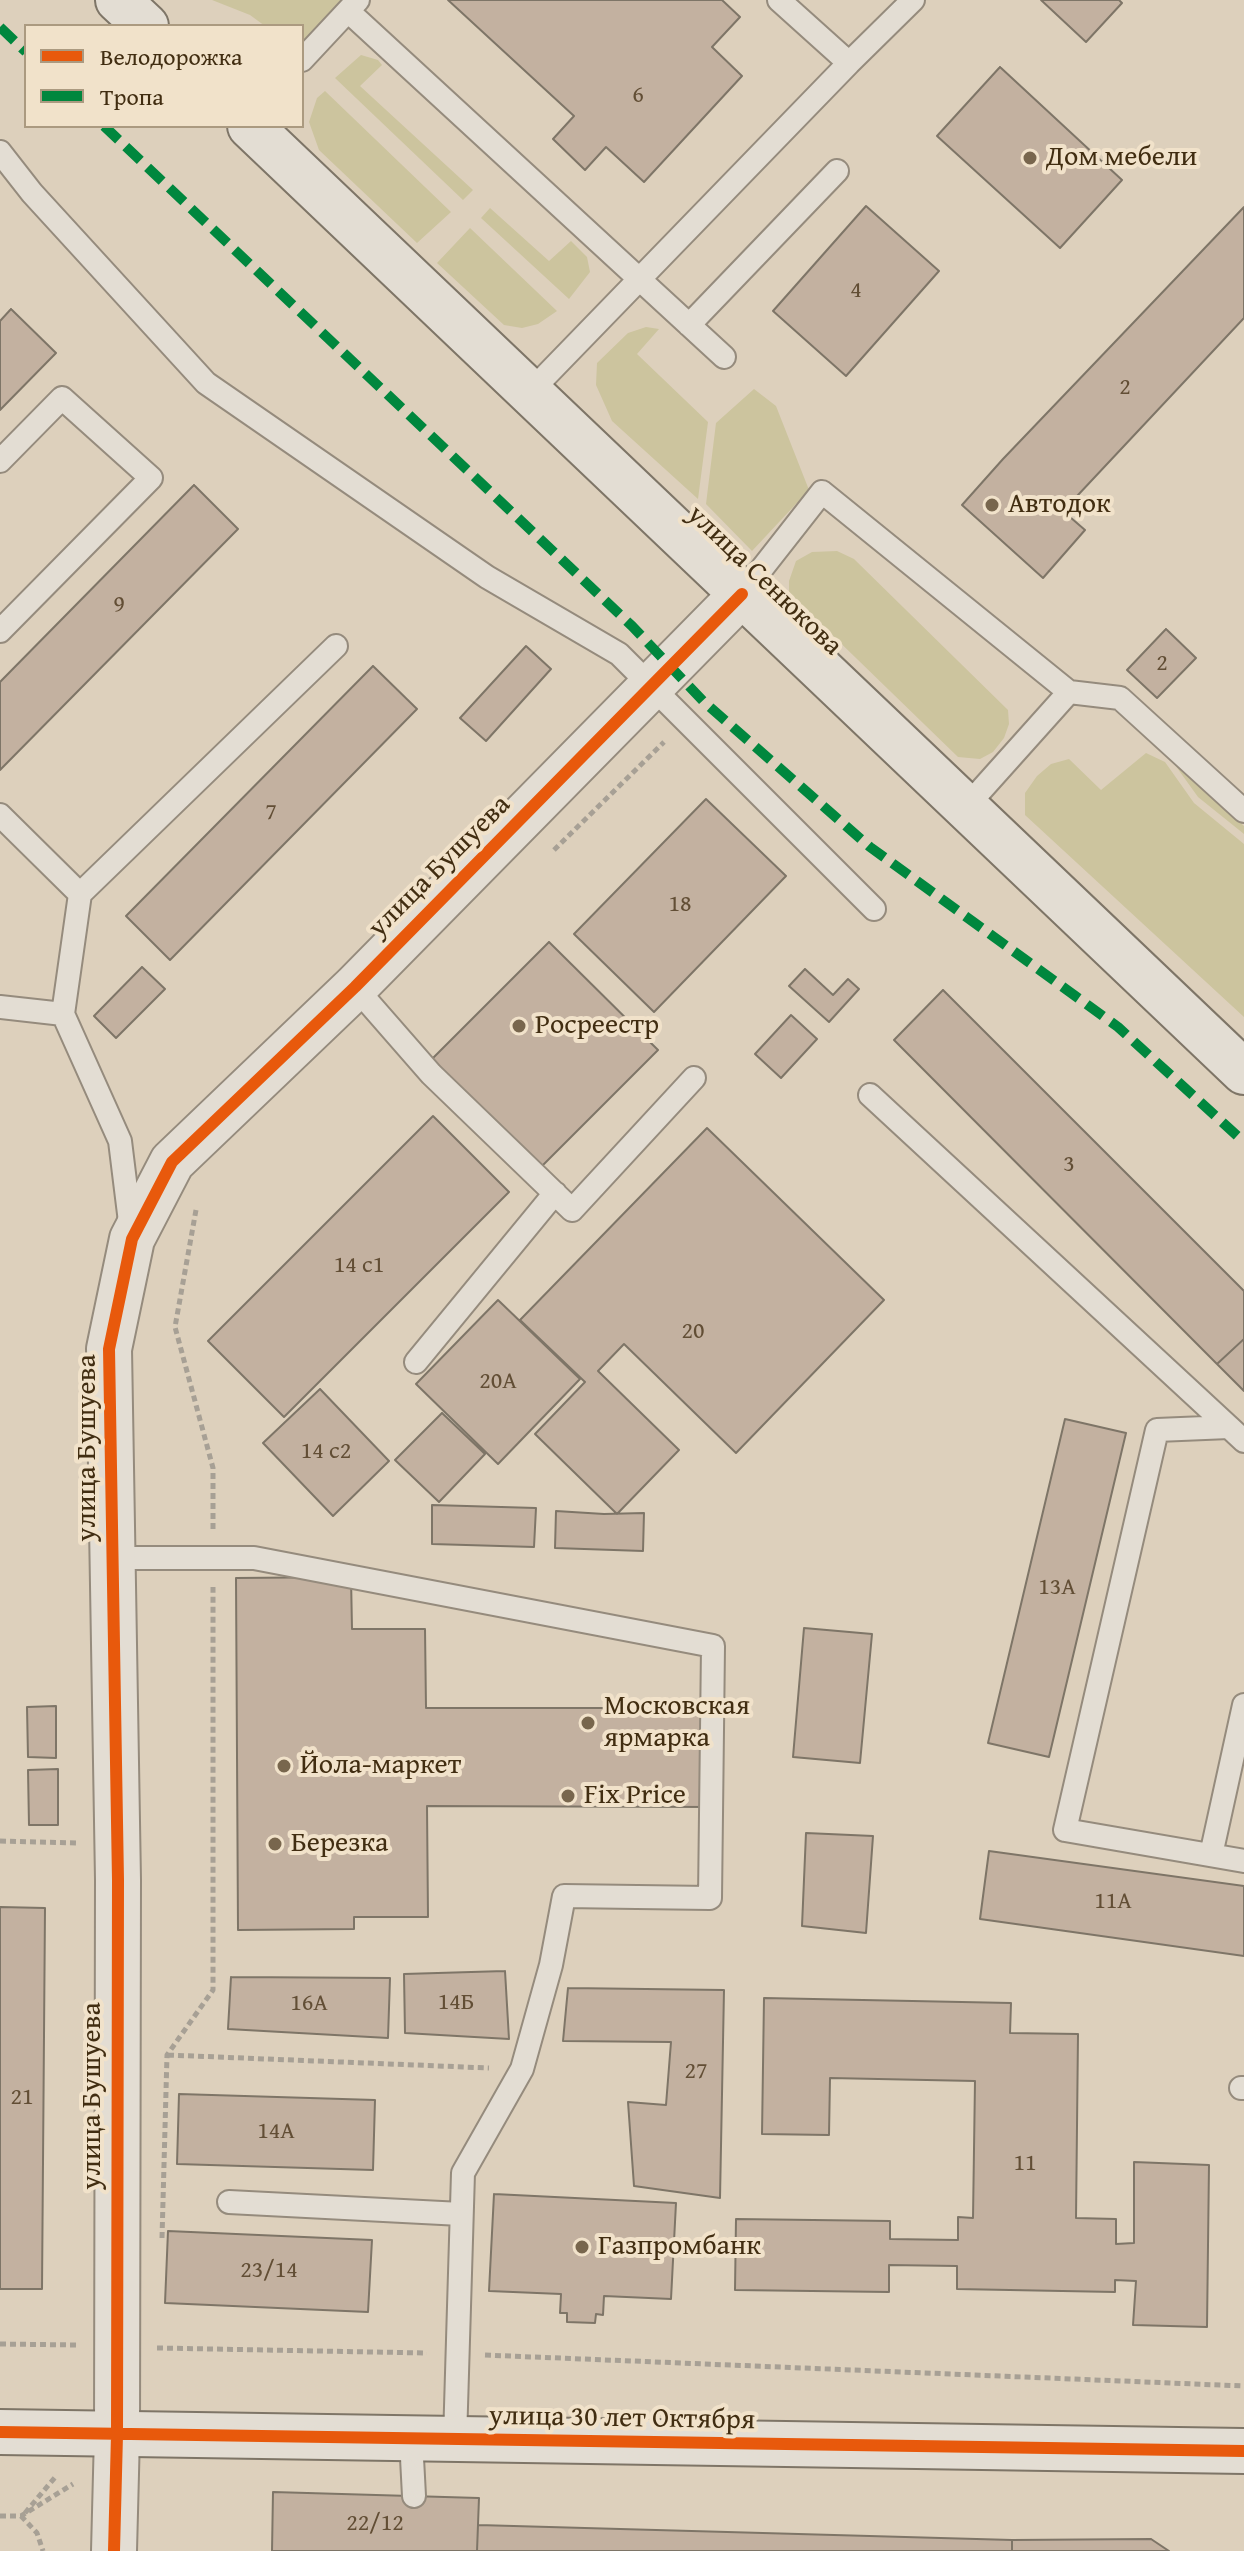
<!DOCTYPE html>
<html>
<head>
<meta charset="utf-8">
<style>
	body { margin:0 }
	#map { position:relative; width:1244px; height:2551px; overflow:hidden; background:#ddd0bc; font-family:"Gentium Book Plus",serif }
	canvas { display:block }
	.legend { position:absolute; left:24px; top:24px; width:280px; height:104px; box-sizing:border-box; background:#f1e2ca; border:2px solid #ab9a80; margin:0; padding:10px 14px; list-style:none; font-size:24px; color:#412d11 }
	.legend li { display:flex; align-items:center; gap:16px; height:40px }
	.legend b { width:40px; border:2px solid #ab9a80 }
</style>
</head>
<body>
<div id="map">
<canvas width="1244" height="2551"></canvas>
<ul class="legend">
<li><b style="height:10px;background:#e8590c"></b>Велодорожка</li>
<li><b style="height:10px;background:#00873e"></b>Тропа</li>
</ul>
</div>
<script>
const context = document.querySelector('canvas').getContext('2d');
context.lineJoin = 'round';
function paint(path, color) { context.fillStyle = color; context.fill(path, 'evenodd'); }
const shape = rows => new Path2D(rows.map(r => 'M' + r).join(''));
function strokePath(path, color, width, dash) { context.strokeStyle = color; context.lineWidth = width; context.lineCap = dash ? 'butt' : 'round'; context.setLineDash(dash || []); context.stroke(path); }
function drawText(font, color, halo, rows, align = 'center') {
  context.font = font + ' "Gentium Book Plus",serif'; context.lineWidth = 8; context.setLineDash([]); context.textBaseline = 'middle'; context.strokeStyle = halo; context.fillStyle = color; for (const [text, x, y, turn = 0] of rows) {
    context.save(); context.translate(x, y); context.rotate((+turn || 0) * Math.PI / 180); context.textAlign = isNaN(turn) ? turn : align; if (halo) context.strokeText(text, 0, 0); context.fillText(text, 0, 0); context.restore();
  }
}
paint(shape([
	[212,0,350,0,313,38,302,41,302,26,265,26,250,15],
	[361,55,378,60,382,65,360,86,473,190,463,200,335,78],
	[325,91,451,212,417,243,319,150,309,122,317,98],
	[490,208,549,261,571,241,587,257,590,272,569,299,481,218],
	[470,228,557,311,538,324,522,328,504,325,437,263],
	[646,327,659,329,637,354,708,422,698,499,612,421,596,385,597,363,628,333],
	[754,389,776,406,809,490,752,551,706,504,716,423],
	[837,551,854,559,1008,710,1009,724,1004,738,993,752,980,759,958,757,789,593,789,581,796,561,812,552],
	[1146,753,1165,762,1194,803,1244,844,1244,1017,1025,815,1025,793,1037,776,1051,764,1069,759,1101,790],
	[1170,758,1244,826,1244,834,1198,797]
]), '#ccc49e');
const building = shape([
	[448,0,722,0,740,17,712,47,742,76,644,182,606,147,585,170,553,139,574,116,448,0],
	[1041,0,1119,0,1122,3,1086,42,1041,0],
	[1000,67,1122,180,1060,248,937,136,1000,67],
	[866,206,939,271,846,376,773,311,866,206],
	[1244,207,1244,318,1063,511,1085,530,1043,578,962,505,1003,459,1244,207],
	[11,309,56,353,0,410,0,321,11,309],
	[194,485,238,529,0,770,0,682,194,485],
	[1166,629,1196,658,1157,698,1127,670,1166,629],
	[526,646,551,669,486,741,460,718,526,646],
	[373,666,417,709,170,960,126,916,373,666],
	[706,799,786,876,654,1012,574,934,706,799],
	[549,942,658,1050,540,1168,432,1059,549,942],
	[142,967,165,989,116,1038,94,1016,142,967],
	[805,969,833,995,848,979,859,989,829,1022,789,986,805,969],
	[943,990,1244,1291,1244,1339,1217,1364,894,1040,943,990],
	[791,1015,817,1039,781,1078,755,1054,791,1015],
	[433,1116,509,1192,284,1417,208,1341,433,1116],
	[707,1128,884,1300,736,1453,624,1344,598,1371,679,1450,617,1514,535,1434,585,1382,520,1320,707,1128],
	[498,1300,580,1379,498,1464,416,1384,498,1300],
	[1244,1339,1244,1391,1217,1364,1244,1339],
	[320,1389,389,1461,333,1516,263,1443,320,1389],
	[442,1413,485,1454,439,1502,395,1460,442,1413],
	[1065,1419,1126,1433,1049,1757,988,1743,1065,1419],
	[432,1505,536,1508,534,1547,432,1544,432,1505],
	[556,1511,604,1514,644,1513,643,1551,555,1548,556,1511],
	[351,1577,352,1629,425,1629,426,1708,711,1708,711,1807,427,1806,428,1917,354,1917,354,1929,238,1930,236,1578,351,1577],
	[804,1628,872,1634,860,1763,793,1757,804,1628],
	[56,1706,56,1758,28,1757,27,1707,56,1706],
	[58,1769,58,1825,29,1825,28,1770,58,1769],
	[806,1833,873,1836,866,1933,802,1926,806,1833],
	[989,1851,1244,1886,1244,1956,980,1919,989,1851],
	[0,1907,45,1908,42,2289,0,2289,0,1907],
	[505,1971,509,2039,405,2033,404,1974,505,1971],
	[231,1977,390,1978,388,2038,228,2029,231,1977],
	[568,1988,724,1990,720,2198,634,2186,628,2102,666,2105,671,2042,563,2041,568,1988],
	[764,1998,1011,2003,1010,2033,1078,2034,1076,2218,1116,2219,1116,2244,1134,2243,1134,2162,1209,2165,1207,2327,1133,2325,1136,2281,1115,2280,1115,2292,957,2289,957,2266,889,2265,889,2292,735,2290,736,2219,890,2221,890,2239,958,2240,958,2217,973,2218,975,2081,830,2078,829,2135,762,2134,764,1998],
	[179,2094,375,2100,373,2170,177,2164,179,2094],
	[494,2194,676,2203,671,2299,604,2296,603,2315,596,2314,595,2323,567,2322,567,2313,560,2313,561,2294,489,2291,494,2194],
	[168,2231,372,2240,368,2312,165,2303,168,2231],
	[273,2492,479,2498,477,2551,272,2551,273,2492],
	[478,2525,1012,2540,1012,2551,477,2551,478,2525],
	[1151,2539,1169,2551,1012,2551,1012,2540,1151,2539]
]);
paint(building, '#c3b1a0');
strokePath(building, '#7e7567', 2);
const lane = shape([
	[779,0,849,63],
	[348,11,724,357],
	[302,60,358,0],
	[0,152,32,193,206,383,487,577,619,654,874,909],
	[689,325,837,171],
	[530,392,849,63,913,0],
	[0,461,62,398,151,478,0,631],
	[742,594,822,492,1069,692,966,807],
	[1069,692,1120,698,1244,811],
	[0,815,80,894,63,1014,120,1141,131,1230],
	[80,894,336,646],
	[355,987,431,1074,572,1210,694,1078],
	[0,1007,63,1014],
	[870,1095,1229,1427],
	[416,1362,555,1193],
	[1244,1441,1229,1427,1157,1430,1065,1830,1244,1861],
	[113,1558,254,1558,713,1646,710,1898,564,1896,551,1965,522,2069,463,2173,455,2440],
	[1211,1855,1244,1705],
	[1241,2088,1244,2088],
	[229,2202,461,2214],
	[411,2439,414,2496]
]);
const street = shape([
	[114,2551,117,2435,118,1880,109,1349,132,1239,172,1162,355,987,742,594]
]);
const secondary = shape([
	[118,0,146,26],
	[250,126,1244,1072],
	[0,2432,1244,2451]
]);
strokePath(lane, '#958b7d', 26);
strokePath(street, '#958b7d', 48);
strokePath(secondary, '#7e7567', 48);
strokePath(shape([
	[554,850,664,742],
	[196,1210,175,1327,213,1468,213,1529],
	[0,1841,77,1843],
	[168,2055,489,2068],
	[162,2238,167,2055,213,1990,213,1587],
	[0,2344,79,2345],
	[157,2348,427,2353],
	[485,2355,1244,2386],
	[25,2513,57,2475],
	[0,2516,21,2516,73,2484],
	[21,2516,37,2533,43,2551]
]), '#a7a095', 5, [6, 4]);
strokePath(lane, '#e3ddd3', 22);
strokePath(street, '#e3ddd3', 44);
strokePath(secondary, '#e3ddd3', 44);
strokePath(shape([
	[0,27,26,52],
	[104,126,632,626,704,702,870,847,1118,1027,1244,1142]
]), '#00873e', 10, [20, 10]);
strokePath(shape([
	[0,2432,1244,2451],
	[114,2551,117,2435,118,1880,109,1349,132,1239,172,1162,355,987,742,594]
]), '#e8590c', 12);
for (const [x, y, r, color] of [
	[1030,158,8,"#78664d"],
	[992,505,8,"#78664d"],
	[519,1026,8,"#78664d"],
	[588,1723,8,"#78664d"],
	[284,1766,8,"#78664d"],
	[568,1796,8,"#78664d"],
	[275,1844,8,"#78664d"],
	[582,2247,8,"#78664d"]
]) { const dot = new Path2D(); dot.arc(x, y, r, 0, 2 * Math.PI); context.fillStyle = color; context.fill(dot); strokePath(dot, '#f1e2ca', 3); }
drawText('24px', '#624e35', null, [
	["6",638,96],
	["4",856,291],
	["2",1125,388],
	["9",119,605],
	["2",1162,664],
	["7",271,813],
	["18",680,905],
	["3",1069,1165],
	["14 с1",359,1266],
	["20",693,1332],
	["20А",498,1382],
	["14 с2",326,1452],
	["13А",1057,1588],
	["11А",1113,1902],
	["14Б",456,2003],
	["16А",309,2004],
	["27",696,2072],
	["21",22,2098],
	["14А",276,2132],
	["11",1025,2164],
	["23/14",269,2271],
	["22/12",375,2524]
]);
drawText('28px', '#412d11', '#f1e2ca', [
	["Дом мебели",1046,158],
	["Автодок",1008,505],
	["Росреестр",535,1026],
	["Московская",604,1707],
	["ярмарка",604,1739],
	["Йола-маркет",300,1766],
	["Fix Price",584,1796],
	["Березка",291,1844],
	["Газпромбанк",598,2247]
], 'left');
drawText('28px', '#412d11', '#f1e2ca', [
	["улица Сенюкова",764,581,44],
	["улица Бушуева",440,867,-45],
	["улица Бушуева",88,1448,-90],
	["улица Бушуева",93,2096,-90],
	["улица 30 лет Октября",622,2419,1]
]);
</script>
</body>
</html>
